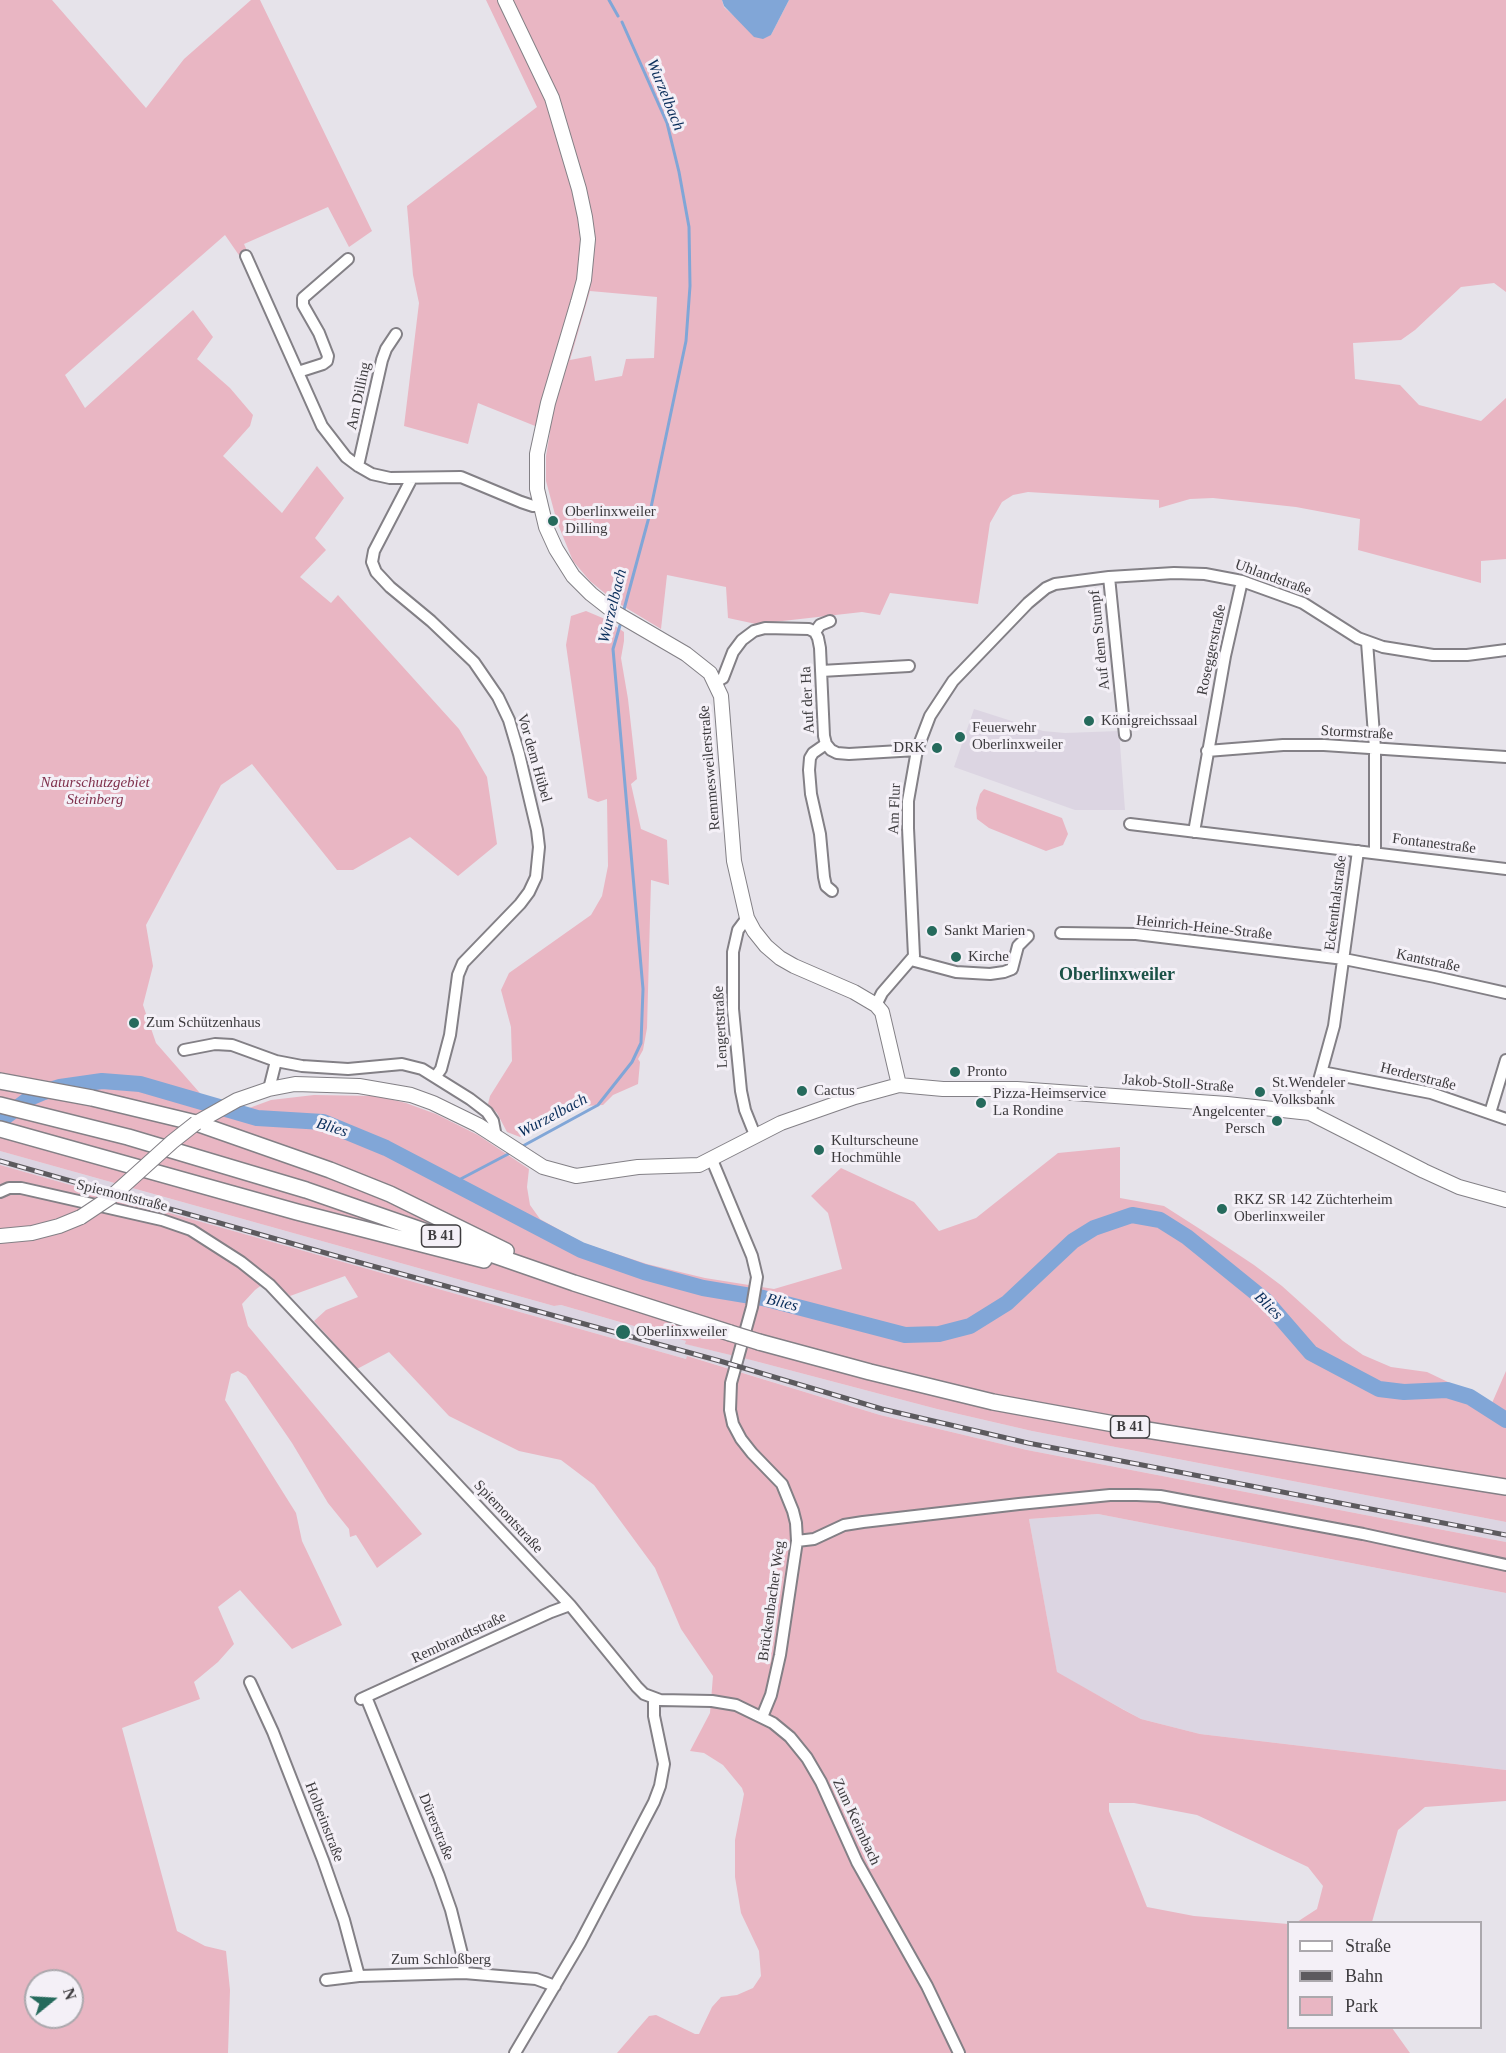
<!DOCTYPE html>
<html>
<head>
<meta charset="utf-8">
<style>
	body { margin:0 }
	#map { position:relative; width:1506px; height:2053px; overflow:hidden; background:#e6e3ea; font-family:"Times New Roman",serif }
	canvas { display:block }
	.legend { position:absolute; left:1287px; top:1921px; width:195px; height:108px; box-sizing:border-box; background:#f4f0f7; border:2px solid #aba8ad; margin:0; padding:8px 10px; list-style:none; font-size:18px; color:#3d3b3e }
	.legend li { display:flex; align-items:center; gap:12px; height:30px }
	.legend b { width:30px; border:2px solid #aba8ad }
	.north { position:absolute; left:24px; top:1969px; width:60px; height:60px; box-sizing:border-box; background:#f4f0f7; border:2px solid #aba8ad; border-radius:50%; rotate:72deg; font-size:16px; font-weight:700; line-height:24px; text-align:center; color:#3d3b3e }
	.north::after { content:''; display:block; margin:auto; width:21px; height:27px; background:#256a5c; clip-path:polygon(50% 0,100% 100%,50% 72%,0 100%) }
</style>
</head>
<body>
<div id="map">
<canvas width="1506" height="2053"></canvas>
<ul class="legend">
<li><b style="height:8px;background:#fff"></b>Straße</li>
<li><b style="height:8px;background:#5c5a5e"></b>Bahn</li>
<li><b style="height:16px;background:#e9b6c3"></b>Park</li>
</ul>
<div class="north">N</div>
</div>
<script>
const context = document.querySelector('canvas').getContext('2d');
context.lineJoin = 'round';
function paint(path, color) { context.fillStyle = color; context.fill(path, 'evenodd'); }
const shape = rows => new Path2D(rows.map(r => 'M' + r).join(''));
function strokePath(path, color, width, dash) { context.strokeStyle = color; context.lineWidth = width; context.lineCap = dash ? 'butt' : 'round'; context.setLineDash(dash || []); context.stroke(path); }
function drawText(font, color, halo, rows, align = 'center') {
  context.font = font + ' "Times New Roman",serif'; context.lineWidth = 6; context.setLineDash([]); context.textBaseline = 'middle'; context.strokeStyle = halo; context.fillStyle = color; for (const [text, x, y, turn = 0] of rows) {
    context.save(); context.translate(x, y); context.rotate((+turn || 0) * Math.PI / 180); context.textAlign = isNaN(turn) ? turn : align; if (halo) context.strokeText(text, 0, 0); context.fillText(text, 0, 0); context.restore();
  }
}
paint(shape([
	[974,709,1043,731,1065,733,1119,731,1125,810,1075,810,954,767],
	[0,1151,554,1306,561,1305,686,1341,686,1344,751,1360,937,1409,1032,1431,1506,1522,1506,1542,1027,1450,880,1415,688,1356,686,1359,0,1165],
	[1098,1514,1506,1593,1506,1770,1200,1734,1141,1719,1057,1673,1029,1519]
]), '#dcd5e2');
paint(shape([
	[0,0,52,0,146,108,184,59,251,0,260,0,372,231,349,247,328,207,244,244,249,255,243,261,225,235,65,375,85,408,193,310,213,337,197,359,230,388,253,415,250,426,223,456,282,513,317,466,344,498,315,538,326,550,300,577,331,603,338,595,459,729,487,777,497,844,458,876,410,837,353,870,337,870,252,764,221,785,146,925,153,966,143,1005,156,1043,206,1100,233,1114,271,1100,314,1095,377,1096,406,1103,436,1114,478,1135,529,1169,527,1187,530,1205,540,1219,583,1243,647,1264,705,1278,774,1289,842,1269,828,1213,811,1196,841,1168,914,1202,939,1231,976,1218,1058,1153,1120,1147,1120,1198,1164,1206,1203,1231,1254,1265,1282,1286,1343,1341,1363,1355,1391,1367,1427,1372,1492,1403,1506,1371,1506,1522,1032,1431,937,1409,751,1360,685,1344,686,1341,561,1305,554,1306,0,1151],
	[486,0,722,0,724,7,733,15,771,35,789,0,1506,0,1506,292,1494,283,1461,287,1415,330,1401,340,1353,343,1355,379,1400,385,1419,405,1481,421,1506,398,1506,559,1481,561,1481,583,1358,550,1360,519,1296,507,1213,498,1190,499,1159,508,1159,500,1028,492,1013,495,1002,502,990,523,978,604,890,593,880,615,862,612,756,624,728,618,726,587,667,575,661,629,613,600,590,581,573,561,557,522,546,481,546,456,550,432,478,403,468,444,404,426,419,303,413,275,407,206,537,107],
	[590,291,657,297,654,358,626,359,622,376,595,381,591,356,570,360],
	[586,611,605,619,624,632,624,641,621,658,628,699,637,779,631,784,641,829,667,840,669,885,651,880,647,1028,643,1050,638,1059,640,1062,638,1084,613,1095,603,1105,585,1106,520,1137,507,1132,497,1113,488,1104,490,1096,512,1061,511,1027,501,990,509,973,591,915,602,896,608,866,607,799,598,802,588,798,566,645,571,616],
	[984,789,1062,818,1068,834,1063,845,1046,851,989,828,977,819,976,808,980,794],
	[0,1165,686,1359,687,1356,880,1415,1027,1450,1506,1542,1506,1593,1098,1514,1029,1519,1057,1672,1124,1710,1141,1719,1200,1734,1506,1770,1506,1801,1425,1807,1398,1830,1372,1922,1297,1922,1317,1909,1323,1886,1308,1867,1197,1815,1134,1803,1109,1803,1109,1811,1147,1907,1194,1916,1288,1924,1288,2028,1392,2028,1410,2053,617,2053,649,2016,656,2015,695,2034,699,2034,712,2007,721,1997,737,1995,753,1988,761,1976,759,1951,741,1913,735,1877,735,1840,744,1794,742,1788,723,1765,704,1753,690,1751,710,1713,713,1676,681,1629,655,1568,594,1485,561,1460,519,1451,449,1416,389,1352,357,1369,314,1321,326,1310,358,1297,345,1276,290,1296,271,1278,255,1290,242,1304,248,1326,422,1534,377,1568,356,1535,350,1537,349,1529,328,1503,292,1443,246,1376,238,1371,231,1374,225,1400,296,1513,302,1541,342,1625,292,1649,240,1590,218,1607,234,1644,218,1662,194,1682,200,1699,122,1728,177,1931,205,1946,226,1951,230,1990,228,2053,0,2053],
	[36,1981,72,1981,72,2017,36,2017]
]), '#e9b6c3');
paint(shape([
	[722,0,789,0,771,35,763,39,754,37,724,6]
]), '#81a6d7');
strokePath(shape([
	[609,0,618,16],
	[622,22,667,123,679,172,689,227,690,286,686,341,649,517,623,613],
	[521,1147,598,1105,632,1062,641,1043,643,989,613,649,621,622],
	[453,1183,512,1152]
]), '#81a6d7', 3);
strokePath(shape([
	[0,1121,30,1098,44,1092,60,1087,102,1081,140,1084,257,1118,323,1122,386,1148,581,1250,644,1272,703,1288,763,1298,905,1335,939,1334,970,1326,1007,1303,1073,1241,1094,1228,1132,1215,1160,1220,1187,1237,1266,1301,1311,1353,1379,1389,1404,1392,1447,1390,1470,1397,1506,1420]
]), '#81a6d7', 16);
const minor = shape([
	[246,256,322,426,346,457,358,466,372,474,390,478,461,477,521,502,533,506,540,506],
	[298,372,323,364,327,361,328,356,319,333,303,305,303,298,348,259],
	[358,466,382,360,386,349,396,334],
	[412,478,374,551,372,562,376,572,390,587,431,621,474,662,498,697,509,720,519,754,537,830,539,847,536,877,529,892,520,904,463,963,458,975,450,1035,441,1069,436,1076],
	[1109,577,1125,735],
	[815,632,820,625,830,621],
	[1367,642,1375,748,1375,852],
	[821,671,909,666],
	[716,682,723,678,733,652,742,640,754,631,765,628,809,629,815,632,818,638,820,648,824,736,826,744,831,750,837,753,849,754,917,750],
	[826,744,813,753,810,758,809,770,811,794,820,834,824,877,826,886,832,891],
	[1207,751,1283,745,1324,745,1506,757],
	[1130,824,1506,869],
	[1194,832,1225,656,1242,581],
	[747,918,738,930,733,952,733,1009,741,1091,745,1110,755,1135],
	[1061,933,1136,934,1344,959,1435,977,1506,993],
	[911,960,956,972,990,974,1004,972,1012,969,1018,946,1028,936],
	[876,1005,882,993,914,956,908,828,908,801,917,750,930,716,953,681,1028,603,1046,588,1055,584,1109,577,1174,573,1205,574,1242,581,1303,603,1358,638,1383,647,1433,655,1467,655,1506,650],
	[184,1050,215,1044,232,1045,276,1061,302,1066,348,1069,402,1064,422,1069,470,1099,487,1112,493,1121,496,1137],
	[1322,1072,1431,1093,1506,1119],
	[269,1089,276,1061],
	[1310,1113,1334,1026,1358,851],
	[1490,1113,1506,1060],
	[712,1160,752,1256,757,1277,752,1307,731,1383,730,1410,733,1424,741,1439,752,1453,782,1484,793,1511,796,1523,797,1541,794,1561,780,1655,771,1695,762,1717],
	[0,1192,9,1188,21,1188,162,1220,191,1230,241,1262,270,1285,570,1605,637,1687,644,1694,660,1700,712,1701,736,1705,773,1723,790,1737,807,1758,821,1782,857,1862,927,1986,959,2053],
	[797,1541,814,1539,844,1525,863,1522,1019,1504,1110,1495,1137,1495,1160,1496,1363,1534,1506,1565],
	[250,1682,273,1732,323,1860,344,1920,359,1976],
	[366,1697,439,1876,451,1910,462,1954,464,1973],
	[361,1699,551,1612,570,1605],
	[326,1980,359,1976,464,1973,536,1979,555,1986],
	[515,2053,580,1943,654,1802,660,1786,664,1764,654,1716,654,1698]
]);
const major = shape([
	[505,0,552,98,579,189,585,217,588,239,584,280,578,302,548,403,537,454,537,489,546,527,556,549,573,576,591,594,614,612,686,654,710,673,721,696,734,861,747,918,754,931,766,946,780,958,794,966,854,992,876,1005,882,1012,899,1085],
	[196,1123,237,1100,269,1089,295,1084,359,1086,411,1095,433,1103,478,1125,543,1167,576,1176,638,1167,699,1165,781,1123,855,1097,899,1085,943,1089,1017,1089,1227,1104,1310,1113,1424,1171,1459,1187,1506,1200],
	[0,1236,32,1233,59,1226,81,1217]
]);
const highway = shape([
	[0,1081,92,1098,196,1123,330,1170,390,1194,506,1251],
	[0,1105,128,1137,306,1190,574,1283,730,1333],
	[0,1129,297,1212,484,1260],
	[759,1342,870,1372,993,1402,1147,1430,1506,1487]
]);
strokePath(minor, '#838086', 14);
strokePath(major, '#838086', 16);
strokePath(highway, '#838086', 18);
strokePath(minor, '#fff', 10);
strokePath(major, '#fff', 14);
strokePath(highway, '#fff', 15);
const rail = shape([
	[0,1161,354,1261,720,1361,882,1409,1028,1443,1506,1535]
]);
strokePath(rail, '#5c5a5e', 5);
strokePath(rail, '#f4f0f7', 3, [9]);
const majorBridge = shape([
	[81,1217,111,1197,172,1142,196,1123]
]);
const highwayBridge = shape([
	[730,1333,759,1342]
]);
strokePath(majorBridge, '#838086', 16, []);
strokePath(highwayBridge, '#838086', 18, []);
strokePath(majorBridge, '#fff', 14);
strokePath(highwayBridge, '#fff', 15);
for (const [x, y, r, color] of [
	[553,521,6,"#256a5c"],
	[1089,721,6,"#256a5c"],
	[960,737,6,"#256a5c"],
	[937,748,6,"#256a5c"],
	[932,931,6,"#256a5c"],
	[956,957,6,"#256a5c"],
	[134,1023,6,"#256a5c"],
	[955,1072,6,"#256a5c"],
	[802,1091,6,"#256a5c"],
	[1260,1092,6,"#256a5c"],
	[981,1103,6,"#256a5c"],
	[1277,1121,6,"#256a5c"],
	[819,1150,6,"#256a5c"],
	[1222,1209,6,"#256a5c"],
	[623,1332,8,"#256a5c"]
]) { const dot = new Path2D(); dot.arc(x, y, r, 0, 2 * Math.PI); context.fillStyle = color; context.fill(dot); strokePath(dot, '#f4f0f7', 2); }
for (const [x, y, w] of [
	[441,1236,39],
	[1130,1427,39]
]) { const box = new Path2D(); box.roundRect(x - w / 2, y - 11, w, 22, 4.5); context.fillStyle = '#f4f0f7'; context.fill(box); strokePath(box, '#3d3b3e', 1.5); }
drawText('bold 14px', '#3d3b3e', null, [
	["B 41",441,1236],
	["B 41",1130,1427]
]);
drawText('15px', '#3d3b3e', '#f4f0f7', [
	["Am Dilling",359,396,-78],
	["Uhlandstraße",1273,578,20],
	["Auf dem Stumpf",1100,640,-96],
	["Roseggerstraße",1212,650,-78],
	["Auf der Ha",808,700,-93],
	["Stormstraße",1357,733,3],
	["Vor dem Hübel",534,758,74],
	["Remmesweilerstraße",710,768,-95],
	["Am Flur",895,809,-88],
	["Fontanestraße",1434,844,7],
	["Eckenthalstraße",1336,903,-83],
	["Heinrich-Heine-Straße",1204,928,6],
	["Kantstraße",1428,961,12],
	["Lengertstraße",721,1027,-93],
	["Herderstraße",1418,1077,14],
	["Jakob-Stoll-Straße",1178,1084,4],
	["Spiemontstraße",122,1196,14],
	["Spiemontstraße",508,1517,47],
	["Brückenbacher Weg",772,1601,-82],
	["Rembrandtstraße",459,1638,-25],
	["Holbeinstraße",324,1822,69],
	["Zum Keimbach",856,1822,65],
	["Dürerstraße",436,1827,68],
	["Zum Schloßberg",441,1960]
]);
drawText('15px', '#3d3b3e', '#f4f0f7', [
	["Oberlinxweiler",565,512],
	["Dilling",565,529],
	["Königreichssaal",1101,721],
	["Feuerwehr",972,728],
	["Oberlinxweiler",972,745],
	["DRK",925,748,"right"],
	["Sankt Marien",944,931],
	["Kirche",968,957],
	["Zum Schützenhaus",146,1023],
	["Pronto",967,1072],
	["St.Wendeler",1272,1083],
	["Volksbank",1272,1100],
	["Cactus",814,1091],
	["Pizza-Heimservice",993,1094],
	["La Rondine",993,1111],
	["Angelcenter",1265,1112,"right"],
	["Persch",1265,1129,"right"],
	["Kulturscheune",831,1141],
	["Hochmühle",831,1158],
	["RKZ SR 142 Züchterheim",1234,1200],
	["Oberlinxweiler",1234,1217],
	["Oberlinxweiler",636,1332]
], 'left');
drawText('italic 15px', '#80314d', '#f4f0f7', [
	["Naturschutzgebiet",95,783],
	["Steinberg",95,800]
]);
drawText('italic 16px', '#0a2e5b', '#f4f0f7', [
	["Wurzelbach",665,95,68],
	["Wurzelbach",613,606,-76],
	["Wurzelbach",553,1116,-28],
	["Blies",332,1128,17],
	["Blies",782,1303,14],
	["Blies",1268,1306,45]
]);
drawText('bold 18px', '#1b5247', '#f4f0f7', [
	["Oberlinxweiler",1117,975]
]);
</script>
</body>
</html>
